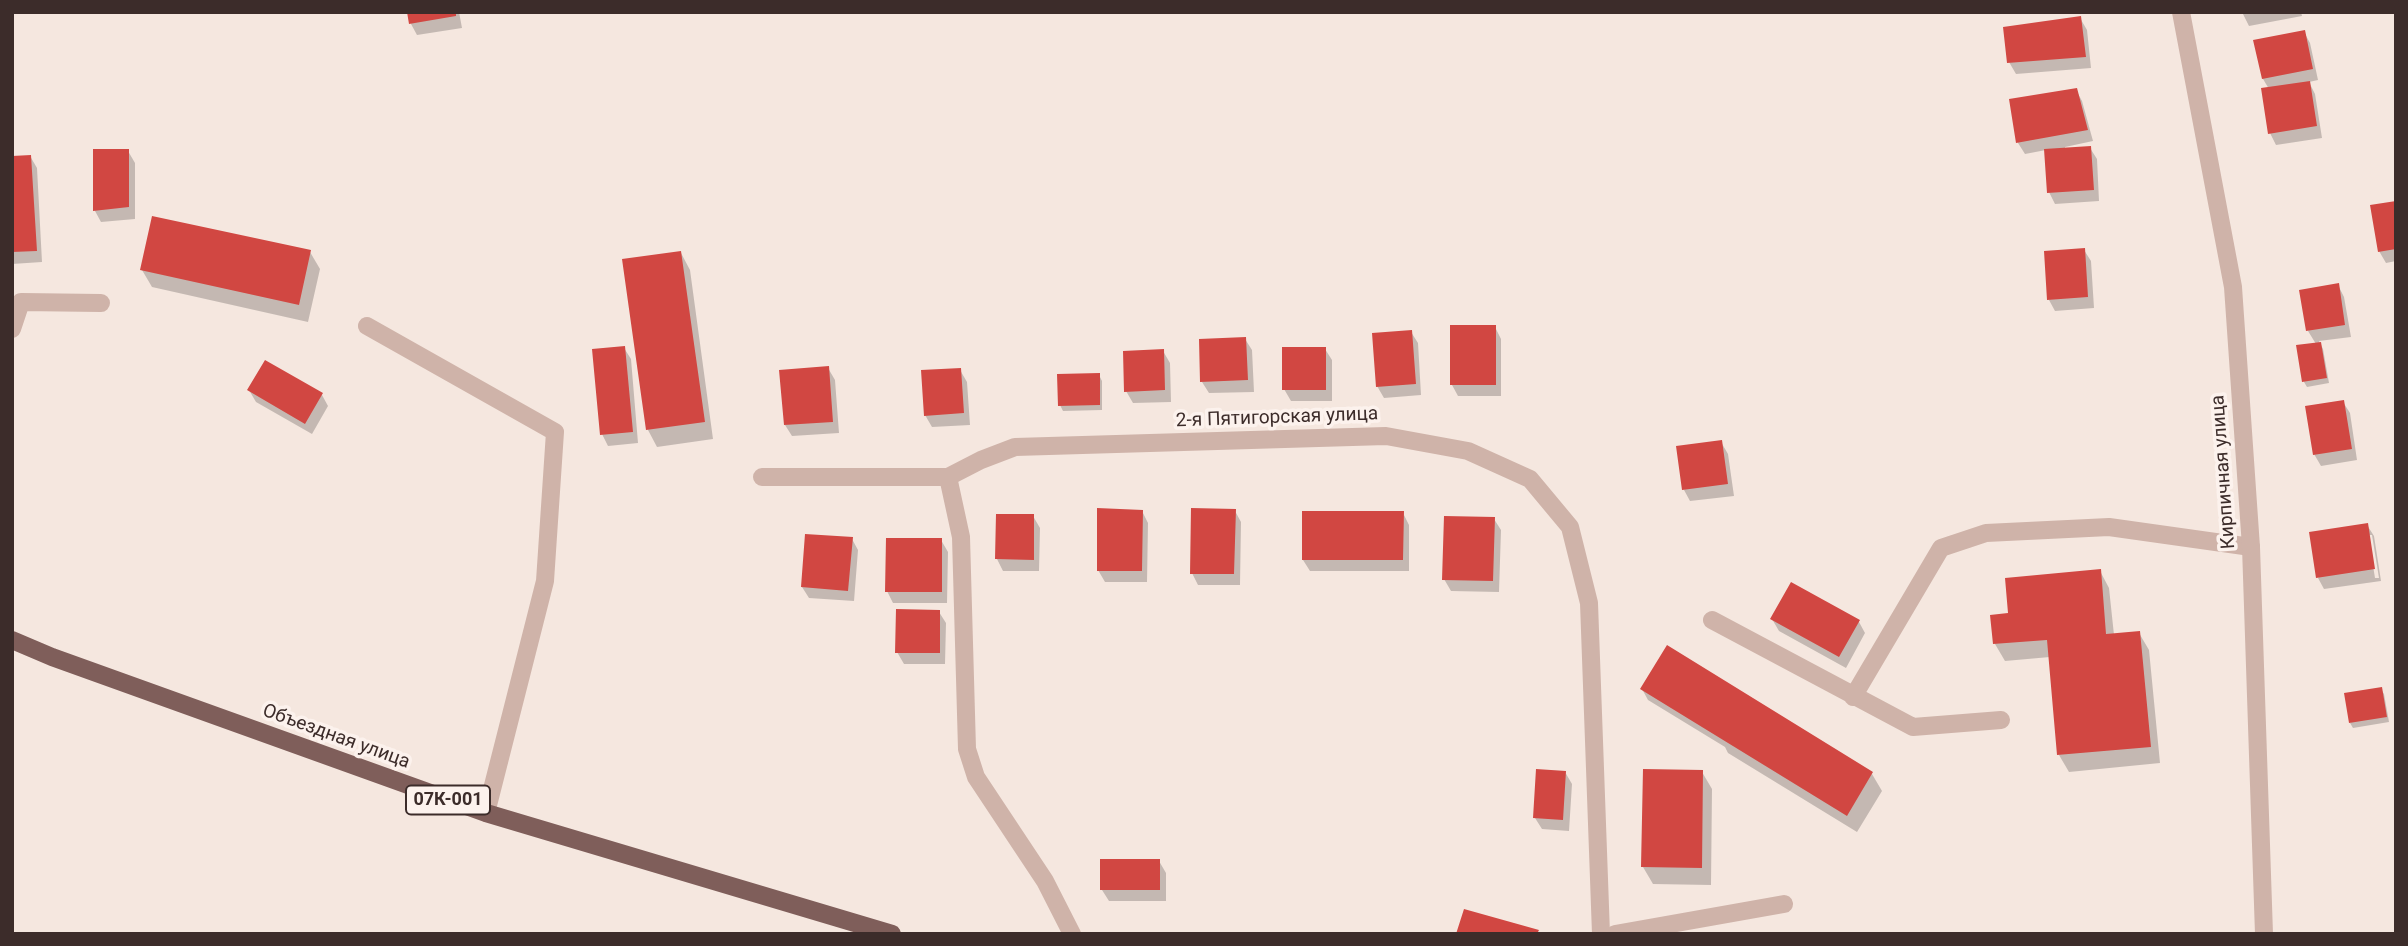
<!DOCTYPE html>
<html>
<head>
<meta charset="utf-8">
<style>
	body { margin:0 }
	#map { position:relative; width:2408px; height:946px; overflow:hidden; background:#f5e7df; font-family:Roboto,sans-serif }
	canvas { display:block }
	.frame { position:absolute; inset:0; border:14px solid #3c2c2a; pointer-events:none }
</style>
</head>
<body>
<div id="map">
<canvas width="2408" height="946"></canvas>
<div class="frame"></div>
</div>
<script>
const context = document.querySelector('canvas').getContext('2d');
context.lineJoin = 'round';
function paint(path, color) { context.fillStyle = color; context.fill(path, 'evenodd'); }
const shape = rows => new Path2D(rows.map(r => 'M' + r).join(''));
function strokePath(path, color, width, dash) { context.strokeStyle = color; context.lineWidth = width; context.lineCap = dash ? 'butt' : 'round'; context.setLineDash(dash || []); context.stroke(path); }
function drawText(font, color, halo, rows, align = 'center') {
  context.font = font + ' Roboto,sans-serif'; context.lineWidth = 7; context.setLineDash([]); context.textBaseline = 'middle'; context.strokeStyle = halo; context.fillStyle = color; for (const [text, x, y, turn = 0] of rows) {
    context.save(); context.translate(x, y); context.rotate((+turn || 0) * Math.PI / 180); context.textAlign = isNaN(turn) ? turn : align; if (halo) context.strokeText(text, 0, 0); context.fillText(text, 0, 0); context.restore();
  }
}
paint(shape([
	[409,12,459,12,462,28,417,35,411,24],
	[2242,12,2301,12,2302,16,2249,26],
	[2080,18,2087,30,2091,68,2016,74,2009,62],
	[2304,32,2310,43,2318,80,2309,82,2315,94,2322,138,2276,145,2270,133,2269,89,2263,79,2255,42],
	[2076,90,2082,101,2093,141,2065,147,2065,149,2090,148,2097,159,2099,201,2055,204,2049,192,2046,150,2025,154,2018,143,2011,100],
	[95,151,128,151,135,163,135,219,101,222,95,211],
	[30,156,37,168,42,262,12,264,12,157],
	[2396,203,2396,261,2386,263,2379,251],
	[2084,250,2091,261,2094,308,2055,311,2049,300],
	[310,252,320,269,308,322,152,287,142,270],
	[681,253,690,270,713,439,657,447,648,430],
	[2338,285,2344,297,2351,337,2319,341,2323,349,2329,383,2307,387,2304,382,2316,344,2308,331],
	[1495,327,1501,339,1501,396,1458,396,1452,385],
	[1411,332,1418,343,1421,395,1384,398,1377,386],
	[1245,339,1252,350,1254,392,1209,393,1202,382],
	[624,348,631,359,638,443,608,446,602,434],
	[1325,349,1332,360,1332,401,1291,401,1284,389],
	[1163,351,1170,363,1171,402,1133,403,1126,391],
	[828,368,835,380,839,433,792,436,785,425],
	[960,370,967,382,970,425,932,427,925,415],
	[1099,375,1102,381,1102,410,1063,411,1060,405],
	[249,390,322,395,328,406,312,434,256,402],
	[2343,402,2350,413,2357,460,2321,466,2314,454],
	[1721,442,1728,454,1734,496,1690,501,1684,490],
	[1142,511,1148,523,1147,582,1105,582,1098,570],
	[1235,511,1241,522,1240,585,1198,585,1192,573],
	[1403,513,1409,525,1409,571,1310,571,1303,560],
	[1033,516,1040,528,1039,571,1003,571,997,559],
	[1494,519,1501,530,1499,592,1451,591,1444,579],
	[2367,525,2374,536,2381,581,2324,589,2318,578],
	[2368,535,2372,535,2379,578,2375,578],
	[852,539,858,550,854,601,809,598,802,587],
	[941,540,948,552,947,603,893,603,887,591],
	[2100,571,2109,588,2114,635,2139,633,2149,650,2160,763,2069,772,2059,755,2050,657,2005,661,1995,644,1992,616,2010,614],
	[939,612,946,623,945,664,904,664,897,652],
	[1772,619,1859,622,1865,633,1846,668,1779,631],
	[1642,689,1872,774,1882,791,1857,832,1728,753,1725,747,1648,700],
	[2381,689,2384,694,2389,722,2353,728,2350,723],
	[1565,772,1572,784,1569,831,1542,829,1535,818],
	[1702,772,1712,789,1711,885,1653,884,1643,867],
	[1159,861,1166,873,1166,901,1109,901,1102,890]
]), '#0003');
paint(shape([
	[407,12,456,12,456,16,409,24],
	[2081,16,2086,57,2007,63,2003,27],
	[2305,30,2313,69,2262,79,2253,40],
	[2310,81,2317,126,2268,134,2261,88],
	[2077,88,2088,130,2016,143,2009,99],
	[2091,146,2094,190,2047,193,2044,149],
	[93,149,129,149,129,207,93,211],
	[31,155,37,251,12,252,12,156],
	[2396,201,2396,249,2378,252,2370,205],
	[152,216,311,250,299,305,140,270],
	[2085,248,2088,297,2047,300,2044,251],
	[681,251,705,422,646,430,622,259],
	[2339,283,2345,325,2306,331,2299,290],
	[1450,325,1496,325,1496,385,1450,385],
	[1412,330,1416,384,1376,387,1372,333],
	[1246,337,1248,380,1200,382,1199,339],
	[2321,342,2327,378,2302,382,2296,345],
	[625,346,633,432,600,435,592,349],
	[1282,347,1326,347,1326,390,1282,390],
	[1164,349,1165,390,1124,392,1123,351],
	[265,360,323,393,305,424,247,390],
	[829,366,833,422,784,425,779,370],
	[961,368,964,413,924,416,921,370],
	[1100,373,1100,405,1058,406,1057,374],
	[2344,400,2352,449,2313,455,2305,406],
	[1722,440,1728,484,1682,490,1676,446],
	[1097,508,1143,510,1142,571,1097,571],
	[1191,508,1236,509,1234,574,1190,574],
	[1302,511,1404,511,1403,560,1302,560],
	[996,514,1034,514,1034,560,995,559],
	[1444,516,1495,517,1493,581,1442,580],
	[2368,523,2375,569,2316,578,2309,532],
	[805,534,853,537,848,591,801,587],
	[886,538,942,538,942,592,885,592],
	[2101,569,2106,634,2140,631,2151,747,2057,755,2047,640,1993,644,1990,615,2008,613,2005,578],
	[1791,582,1860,620,1839,657,1770,619],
	[896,609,940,610,940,653,895,653],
	[1667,645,1873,772,1847,816,1640,689],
	[2382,687,2387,717,2349,723,2344,693],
	[1536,769,1566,771,1563,820,1533,818],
	[1643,769,1703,770,1702,868,1641,867],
	[1100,859,1160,859,1160,890,1100,890],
	[1464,909,1539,930,1537,934,1456,934]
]), '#d14742');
strokePath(shape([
	[367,326,555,432,545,581,486,813],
	[12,329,21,302,101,303],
	[948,477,961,537,967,749,976,777,1045,881,1072,934],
	[1712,620,1913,727,2001,720],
	[1853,697,1941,548,1986,533,2109,527,2251,547],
	[1615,934,1784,904]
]), '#cfb3a9', 18);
strokePath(shape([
	[2181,12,2233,287,2251,547,2264,934],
	[762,477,948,477,981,460,1015,447,1386,436,1468,451,1530,479,1570,527,1589,603,1601,934]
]), '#cfb3a9', 18);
strokePath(shape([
	[12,640,52,657,486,813,892,934]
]), '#7f5e5a', 18);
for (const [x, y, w] of [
	[448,800,84]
]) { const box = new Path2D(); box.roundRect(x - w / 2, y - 14.5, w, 29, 5); context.fillStyle = '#fcf2ed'; context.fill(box); strokePath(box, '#3c2c2a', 2); }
drawText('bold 18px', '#3c2c2a', null, [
	["07К-001",448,800]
]);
drawText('19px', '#3c2c2a', '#fcf2ed', [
	["2-я Пятигорская улица",1277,418,-2],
	["Кирпичная улица",2224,472,-94],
	["Объездная улица",336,737,20]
]);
</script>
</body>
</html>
